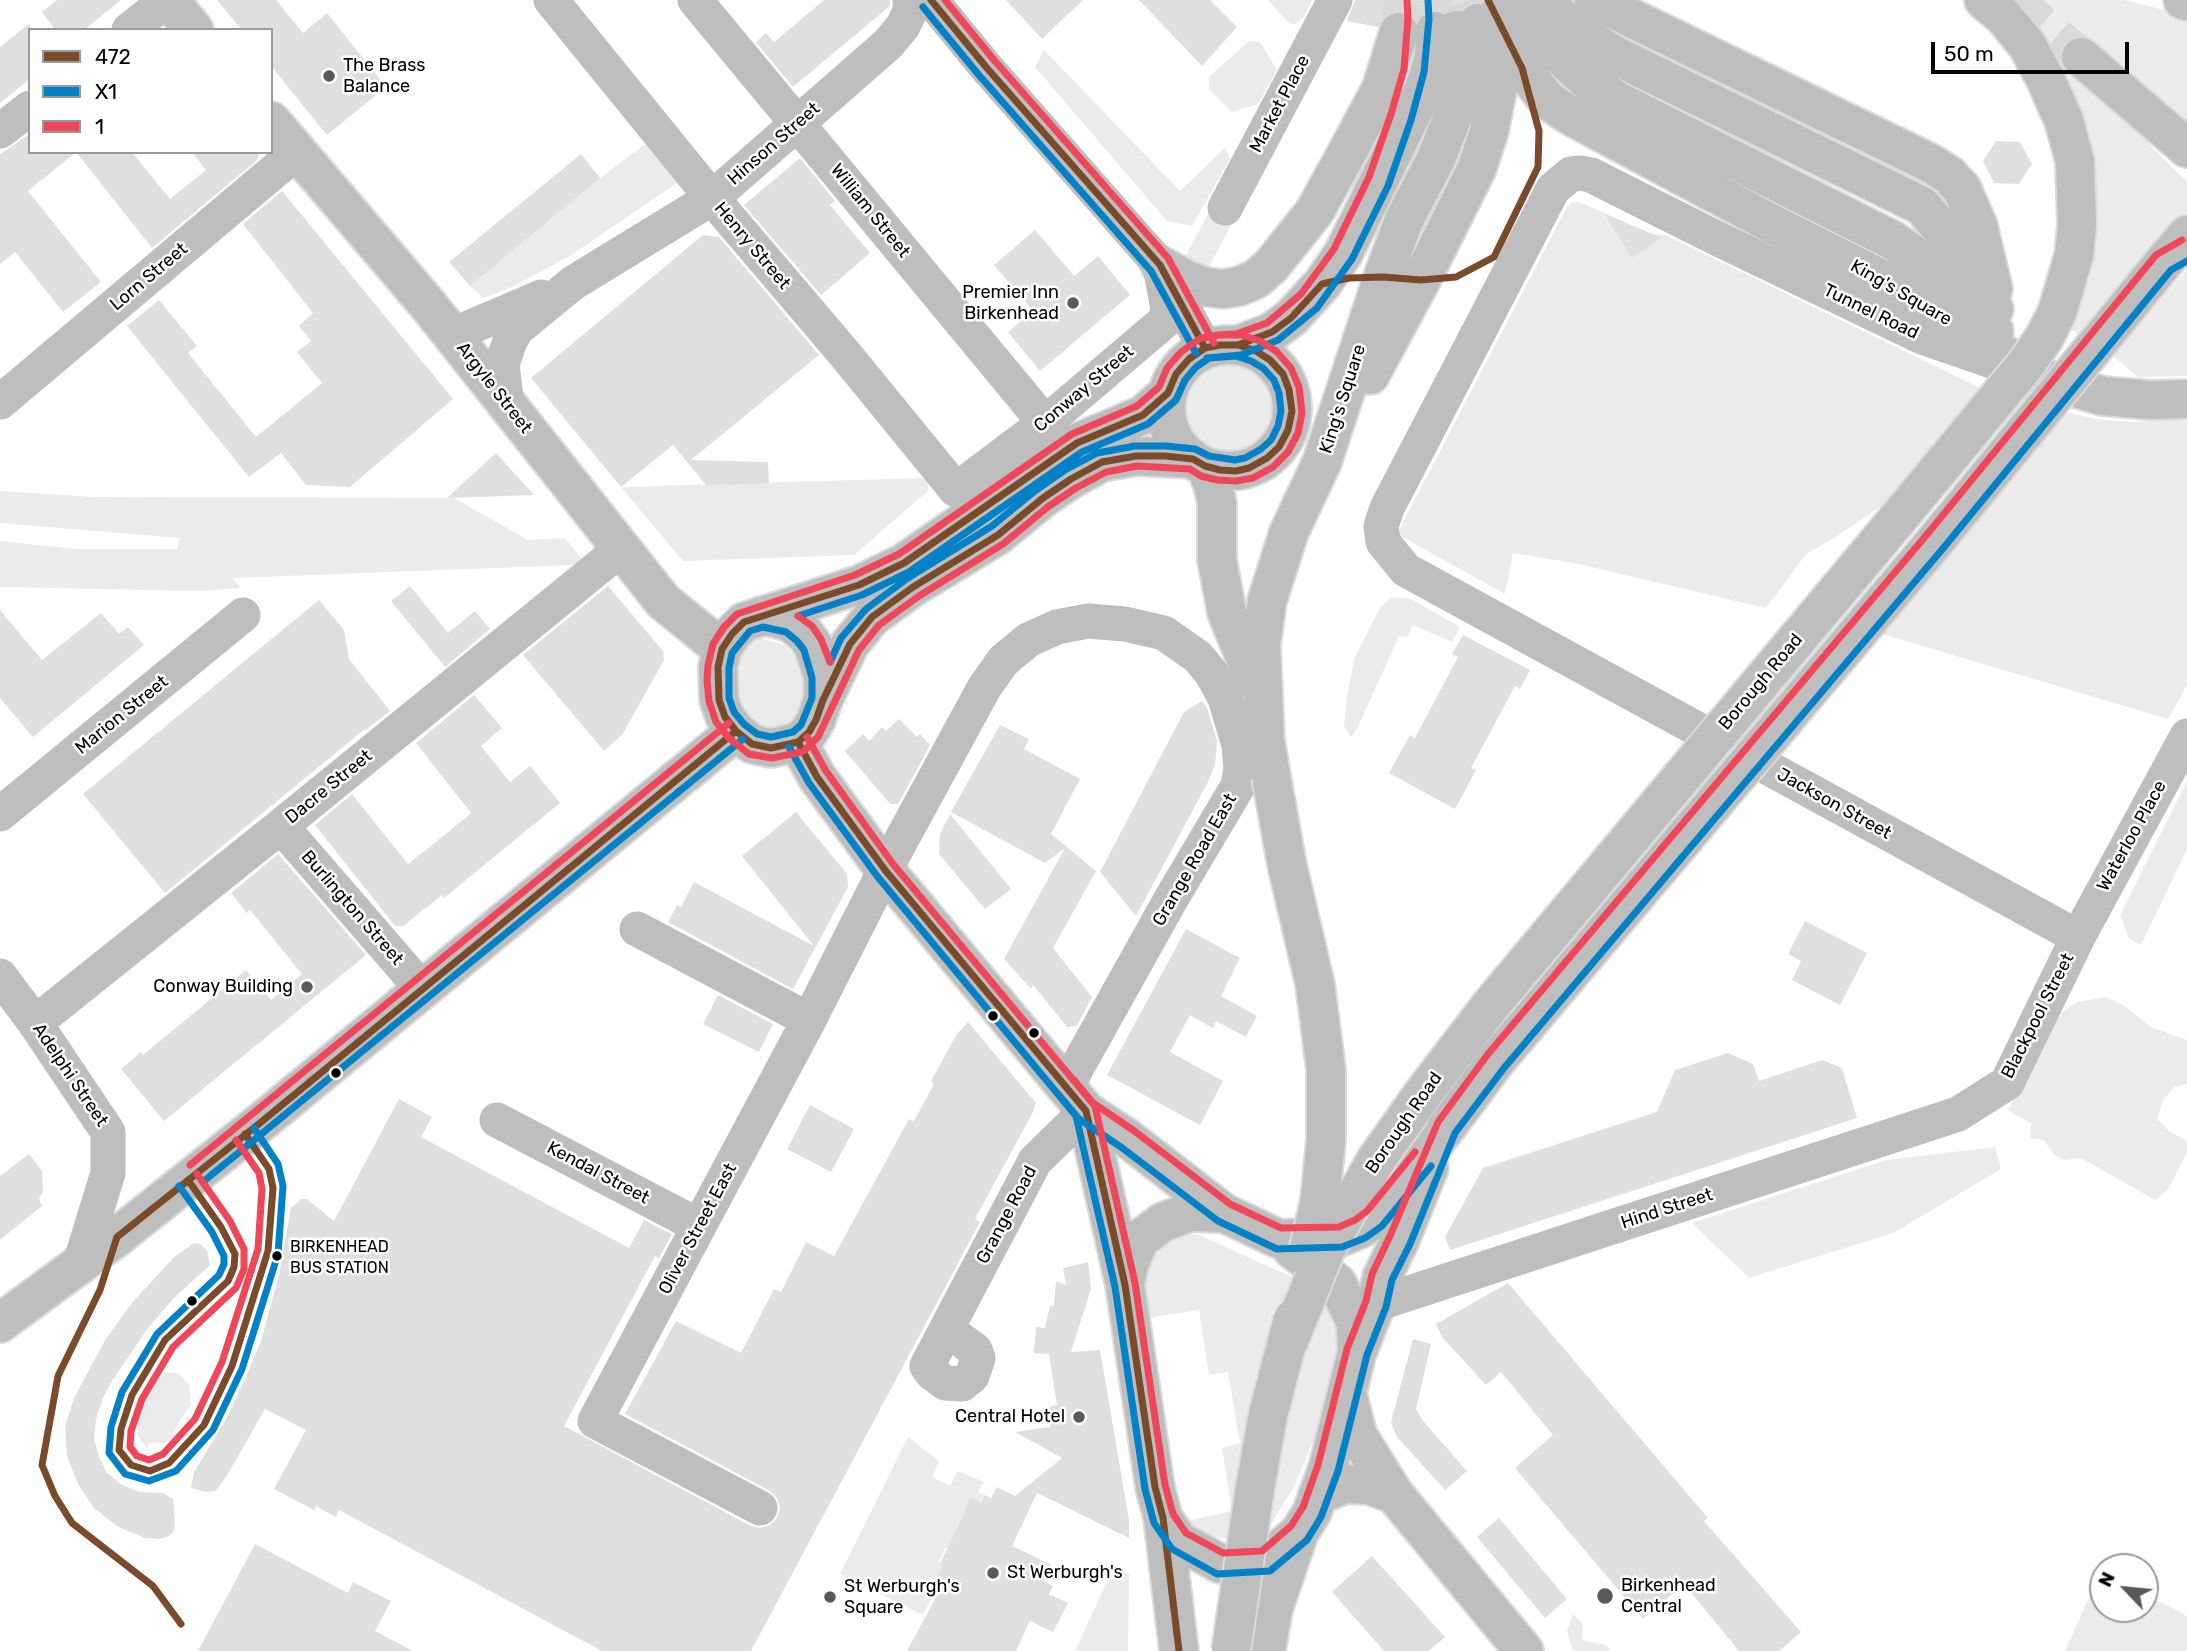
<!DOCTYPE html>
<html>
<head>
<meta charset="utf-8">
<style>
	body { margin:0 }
	#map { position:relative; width:2187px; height:1651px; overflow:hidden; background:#fff; font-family:Rubik,sans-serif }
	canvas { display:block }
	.legend { position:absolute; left:28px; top:28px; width:245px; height:126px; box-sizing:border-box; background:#fff; border:2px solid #999; margin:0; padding:9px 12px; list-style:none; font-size:21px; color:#000 }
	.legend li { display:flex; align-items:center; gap:14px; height:35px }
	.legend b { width:35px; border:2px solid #999 }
	.north { position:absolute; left:2089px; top:1553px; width:70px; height:70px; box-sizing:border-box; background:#fff; border:2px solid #999; border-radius:50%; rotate:296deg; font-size:19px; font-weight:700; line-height:28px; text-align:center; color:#000 }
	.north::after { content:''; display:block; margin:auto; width:24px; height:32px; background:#595959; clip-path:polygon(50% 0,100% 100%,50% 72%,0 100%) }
	.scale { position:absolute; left:1931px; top:42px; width:198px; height:32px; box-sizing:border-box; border:4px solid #000; border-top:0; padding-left:9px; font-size:21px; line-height:24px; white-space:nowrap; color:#000; -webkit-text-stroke:5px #fff; paint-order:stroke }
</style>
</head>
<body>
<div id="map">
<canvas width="2187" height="1651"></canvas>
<ul class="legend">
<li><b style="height:9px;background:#7a4b2a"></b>472</li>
<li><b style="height:9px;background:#0281c7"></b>X1</li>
<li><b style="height:9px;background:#ef4659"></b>1</li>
</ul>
<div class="north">N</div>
<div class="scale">50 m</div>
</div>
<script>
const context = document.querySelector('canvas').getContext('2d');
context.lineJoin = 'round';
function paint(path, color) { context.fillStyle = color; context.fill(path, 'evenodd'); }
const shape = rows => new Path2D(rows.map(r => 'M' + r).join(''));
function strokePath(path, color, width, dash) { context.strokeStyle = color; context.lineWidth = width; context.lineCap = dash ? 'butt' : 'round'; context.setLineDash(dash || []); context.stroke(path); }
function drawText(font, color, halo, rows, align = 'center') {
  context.font = font + ' Rubik,sans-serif'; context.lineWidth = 5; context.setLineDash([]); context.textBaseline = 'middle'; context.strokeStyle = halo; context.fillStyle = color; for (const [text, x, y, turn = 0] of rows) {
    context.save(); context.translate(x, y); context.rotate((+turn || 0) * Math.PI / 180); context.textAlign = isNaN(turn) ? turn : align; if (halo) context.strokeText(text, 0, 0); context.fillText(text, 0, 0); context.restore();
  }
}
paint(shape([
	[1268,0,1312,0,1304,17,1294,25,1287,21],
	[2003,0,2125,0,2187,16,2187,125,2159,109,2096,44,2072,67,2187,182,2187,212,2083,339,2068,327,2088,246],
	[1249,41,1260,42,1277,70,1258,104,1232,112,1209,89,1209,77],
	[1044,50,1180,191,1225,148,1230,159,1192,226,1167,221,1035,67],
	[649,141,681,180,570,256,512,287,483,298,470,286,600,178],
	[1572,202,1579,202,1652,234,1666,235,1980,388,1886,503,1834,538,1806,554,1766,608,1574,563,1513,553,1505,594,1397,534,1567,207],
	[1210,210,1233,222,1204,276,1181,265],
	[2187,270,2187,376,2138,377,2113,356,2167,291],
	'1187 408a43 43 0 1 1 86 0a43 43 0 1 1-86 0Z',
	[2065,412,2097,419,2131,422,2187,419,2187,685,2168,719,1879,633],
	[924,478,928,483,928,491,854,555,683,561,621,487],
	[0,491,94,497,454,498,528,540,565,538,582,559,573,565,232,578,241,588,201,591,0,587,0,541,76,549,177,549,180,538,0,523],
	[1397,597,1411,599,1460,627,1452,642,1413,625,1407,638,1399,636,1357,729,1351,737,1344,727,1347,696,1355,657,1381,606,1390,599],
	[758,638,785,645,800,660,806,703,791,724,770,728,750,720,739,709,734,676,742,652],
	[2187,781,2187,849,2141,945,2129,939,2120,915],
	[2106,997,2123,1005,2151,1027,2187,1040,2187,1084,2174,1087,2163,1100,2157,1119,2169,1131,2187,1141,2187,1153,2167,1191,2155,1200,2081,1158,2064,1160,2054,1155,2044,1140,2030,1138,2031,1123,2008,1110,2062,1012,2078,1002],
	[1995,1147,2001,1169,1893,1233,1749,1278,1692,1223,1886,1160],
	[1185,1234,1199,1235,1292,1277,1269,1356,1232,1540,1206,1535,1187,1521,1232,1511,1222,1448,1240,1443,1228,1372,1209,1375,1199,1310,1147,1318,1142,1282,1150,1255,1172,1237],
	[1322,1302,1339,1324,1340,1340,1336,1367,1320,1424,1295,1485,1270,1526,1283,1431,1297,1375],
	[165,1372,178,1373,189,1384,191,1405,179,1422,170,1440,164,1444,159,1442,150,1443,147,1448,138,1436,138,1418,153,1384],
	[908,1437,939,1461,932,1477,950,1486,958,1471,984,1482,978,1492,984,1495,980,1504,961,1518,954,1533,959,1536,952,1550,946,1547,938,1562,943,1565,936,1582,939,1583,923,1615,840,1574],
	[1113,1569,1129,1574,1128,1651,1075,1651],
	[2101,1571,2103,1572,2103,1609,2145,1609,2145,1594,2187,1616,2187,1651,2065,1651],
	[1573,1614,1583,1623,1582,1640,1606,1645,1611,1651,1573,1651,1567,1631]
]), '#ebebeb');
paint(shape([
	[57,0,121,0,84,30,55,30,42,12],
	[217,0,276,0,303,33,327,13,386,87,327,135,271,66,271,30,242,30],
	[824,0,890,0,890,6,793,87,756,42,766,33,774,42],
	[1006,0,1083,0,1042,39],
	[1139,0,1210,0,1237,27,1202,66],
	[1355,0,1483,0,1469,3,1461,9,1453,8,1445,12,1435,9,1425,11,1416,20,1406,11,1394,11,1384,16,1378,27,1347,21],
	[30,23,30,79,0,103,0,47],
	[30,134,30,152,132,152,170,199,206,170,192,152,260,152,257,160,152,248,76,152,28,191,101,282,63,312,15,252,0,264,0,154],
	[1996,141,2020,142,2032,164,2019,184,1994,183,1983,161],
	[581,154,600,178,470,286,449,262],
	[800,158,835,201,830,205,870,253,821,295,744,205],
	[282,191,453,399,350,487,306,485,281,453,249,477,127,326,159,300,197,346,188,353,256,437,322,383,297,352,311,341,299,326,313,313,243,224],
	[1605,214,1661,238,1632,258],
	[1035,230,1074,276,1098,256,1130,295,1040,371,1008,332,1033,311,994,265],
	[703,235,719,237,819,355,691,460,768,462,769,483,706,485,673,445,621,487,531,378],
	[496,453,534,495,447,498],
	[410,586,448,633,475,611,490,629,445,667,391,601],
	[608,586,663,651,664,660,622,735,604,751,523,655],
	[319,600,344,630,349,659,390,711,366,730,365,729,165,893,83,794],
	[0,610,42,660,101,613,119,634,128,627,144,645,33,737,0,698],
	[1463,635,1530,670,1520,689,1515,686,1471,768,1476,770,1455,809,1389,773,1410,735,1415,738,1458,657,1452,654],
	[474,695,502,728,481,746,510,782,530,766,560,803,444,898,442,895,403,926,395,926,315,825,352,794,408,864,447,833,471,813,416,743],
	[1202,701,1207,708,1217,741,1215,765,1208,782,1136,916,1100,872,1184,712],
	[899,719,917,737,920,734,930,745,898,804,890,804,845,751,863,734,869,741,882,727,886,731],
	[1000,725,1029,739,1024,749,1080,779,1051,834,1096,871,1053,948,1092,997,1077,1026,1067,1027,1033,985,1031,989,1004,959,1065,848,1045,863,951,812],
	[796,812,847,874,848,887,793,989,668,922,677,905,681,907,694,882,814,946,742,856],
	[950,814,1011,889,985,909,939,854,940,834],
	[278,854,366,955,164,1121,121,1069,141,1052,143,1055,246,970,271,1000,302,974,250,910,247,913,231,893],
	[1805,921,1867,953,1840,1005,1792,980,1801,961,1788,954],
	[1186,929,1240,958,1221,996,1257,1016,1246,1037,1216,1021,1213,1028,1190,1015,1170,1052,1223,1081,1200,1125,1107,1075],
	[718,995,773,1024,759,1052,703,1024],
	[968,1022,1036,1103,1033,1112,975,1219,980,1222,751,1651,602,1651,339,1510,336,1517,316,1506,314,1510,274,1489,306,1430,265,1409,229,1472,218,1488,215,1491,206,1492,191,1488,194,1472,225,1421,244,1381,261,1341,279,1275,291,1208,301,1199,307,1199,334,1221,399,1099,432,1117,421,1137,629,1248,644,1220,672,1234,659,1258,655,1256,564,1426,751,1526,760,1528,770,1525,777,1518,780,1508,777,1498,770,1491,625,1414,676,1321,741,1353,774,1289,781,1292,806,1242,834,1256,909,1119,914,1121,934,1084,931,1081,957,1034],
	[1728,1053,1753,1064,1759,1081,1822,1060,1842,1068,1857,1118,1450,1250,1445,1237,1483,1168,1657,1112,1675,1070],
	[810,1105,854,1129,831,1172,787,1149],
	[29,1154,42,1171,43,1192,39,1198,42,1206,0,1240,0,1176],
	[194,1243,200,1244,207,1250,210,1265,174,1298,148,1328,112,1381,103,1398,96,1419,94,1438,99,1457,107,1473,122,1485,140,1492,163,1493,173,1499,175,1523,174,1531,169,1536,160,1539,145,1538,118,1527,94,1508,78,1484,67,1456,65,1426,74,1398,104,1342,130,1305,174,1257],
	[1088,1262,1091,1289,1071,1352,1100,1350,1129,1520,1129,1538,1037,1493,1012,1546,1052,1565,1044,1581,1053,1586,1049,1594,1068,1603,1053,1632,1030,1621,1016,1651,907,1651,936,1597,933,1595,939,1583,935,1582,943,1565,940,1564,971,1497,981,1503,984,1495,991,1498,997,1487,1015,1496,1062,1458,1015,1432,1050,1427,1045,1408,1057,1405,1049,1354,1034,1353,1036,1327,1045,1328,1050,1305,1054,1306,1056,1281,1066,1285,1063,1268],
	[1508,1283,1708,1518,1704,1521,1801,1632,1779,1651,1739,1651,1684,1584,1643,1619,1515,1468,1553,1435,1501,1372,1486,1385,1442,1337,1436,1324],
	[1413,1339,1431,1344,1416,1409,1423,1421,1467,1471,1445,1490,1397,1437,1391,1422],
	[1499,1518,1567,1599,1545,1618,1477,1537],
	[255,1544,348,1593,353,1582,391,1601,375,1631,413,1651,198,1651],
	[1372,1556,1445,1637,1429,1651,1384,1651,1332,1592]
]), '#dfdfdf');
strokePath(shape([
	[1433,0,1435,31],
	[1469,0,1478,23],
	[1399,32,1403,0]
]), '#d9d9d9', 38, [38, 19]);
strokePath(shape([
	[2013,0,2081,57]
]), '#d9d9d9', 38, [38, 19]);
const major = shape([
	[169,0,194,30],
	[1542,0,1575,30,1614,55,1922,206,1952,241,1994,309],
	[1594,0,1930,163,1949,175,1962,189,1978,226,1993,289],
	[1984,0,2004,17],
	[1518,4,1548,44,1590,83,1619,102,1892,240,1923,261,1994,331],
	[1496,17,1522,68,1547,100,1571,116,1776,226,1890,283,2042,378,2103,396,2150,400,2187,399],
	[271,121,429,306,663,601,722,649],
	[1160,265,1187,280,1206,287,1223,289,1240,286,1256,279,1271,266,1315,211,1355,138,1382,87,1399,32],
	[1238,345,1272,332,1291,318,1322,284,1343,254,1424,89,1434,58,1435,31],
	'1166 408a63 63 0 1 1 126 0a63 63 0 1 1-126 0Z',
	[1370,375,1421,280,1477,168,1489,131,1497,91,1489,51,1478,23],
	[1205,466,1213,485,1217,503,1217,560,1227,613,1255,681],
	[761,616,776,618,791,623,805,634,813,645,823,676,823,700,816,720,809,732,798,742,771,748,752,744,736,731,725,717,719,700,718,667,722,649,732,634,744,622,859,585,904,563,1077,443,1143,415,1168,393],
	[823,700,850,644,872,617,913,587,998,535,1043,498,1071,479,1102,462,1136,456,1193,459],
	[798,742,817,777,885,870,1086,1111,1127,1138,1224,1213],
	[1271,776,1265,740,1261,645,1267,601,1289,532,1322,462,1383,277,1404,220,1436,159,1456,108,1461,71,1456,30],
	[1086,1111,1125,1285],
	[0,1323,117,1237,260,1123,736,731],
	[1347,1394,1358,1436,1394,1494,1524,1651],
	[1318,1495,1345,1484,1369,1485,1394,1494]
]);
const highway = shape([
	[2183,0,2187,1],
	[2081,57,2187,148],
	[2164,262,2187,235],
	[1358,1350,1376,1304,1382,1277,1400,1240,1429,1168],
	[1163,1518,1179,1541,1221,1564,1266,1561,1299,1533,1312,1512,1328,1468,1357,1352,1356,1323,1337,1283,1292,1249],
	[1179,1651,1163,1518,1155,1487,1125,1285,1129,1264,1140,1239,1163,1222,1191,1212,1224,1213,1279,1239,1341,1237,1360,1229,1374,1219,1446,1128],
	[1266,1651,1273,1609,1299,1533]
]);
strokePath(major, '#dbdbdb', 42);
strokePath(highway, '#dbdbdb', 42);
strokePath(shape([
	[551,0,712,198,844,353,956,490,1045,423,1165,321,1168,310,1160,265],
	[695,0,1045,423],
	[931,0,986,67,1160,265,1205,348],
	[129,30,167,0],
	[0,131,30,108],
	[1225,208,1335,0],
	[452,335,541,297],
	[2009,367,1922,337,1714,237,1591,175,1580,173,1571,174,1553,189,1387,508,1381,526,1383,542,1406,570,2078,937],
	[0,402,297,152],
	[507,406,502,364,510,341,517,329,573,283,712,198,888,44,903,26,910,11,910,0],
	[0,814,243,615],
	[281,826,422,989],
	[637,929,809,1020],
	[0,976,35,1023,108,1132,108,1173,80,1264],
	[35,1023,281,826,621,549],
	[497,1120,699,1226],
	[1376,1304,1958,1114,2007,1083,2078,937,2187,736],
	[946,1331,956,1336,975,1350,978,1358,972,1376,962,1384,945,1383,932,1373,927,1366,1035,1161,1086,1111],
	[760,1508,595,1421,809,1020,885,870,984,688,1003,661,1028,640,1057,627,1088,621,1125,624,1164,633,1198,657,1212,674,1225,698,1239,745,1241,769,1238,786,1171,899,1066,1087]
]), '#bebebe', 35);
strokePath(major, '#bebebe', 38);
strokePath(highway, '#bebebe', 38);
const majorBridge = shape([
	[1271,776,1287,865,1315,984,1326,1070,1326,1140,1320,1200,1307,1257],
	[1288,1343,1326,1249,1376,1160,1425,1091,1491,1005,1901,515,2026,364,2044,338,2057,313,2074,255,2077,225,2075,161,2064,121,2045,78,2027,45,2004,17],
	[1231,1651,1255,1488,1268,1415,1293,1319]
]);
const highwayBridge = shape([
	[1446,1128,1496,1061,1937,539,2164,262]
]);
strokePath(majorBridge, '#dbdbdb', 42, []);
strokePath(highwayBridge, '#dbdbdb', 42, []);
strokePath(majorBridge, '#bebebe', 38);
strokePath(highwayBridge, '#bebebe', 38);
strokePath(shape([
	[931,0,986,67,1160,265,1205,348],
	[1220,345,1238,345,1256,351,1270,360,1283,374,1289,390,1292,411,1288,430,1279,447,1267,458,1249,468,1236,471,1220,470,1205,466,1193,459,1165,456,1136,456,1102,462,1071,479,1043,498,998,535,913,587,872,617,850,644,823,700,816,720,809,732,798,742,771,748,752,744,736,731,725,717,719,700,718,667,722,649,732,634,744,622,859,585,904,563,1077,443,1143,415,1168,393,1176,374,1189,359,1205,348,1220,345],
	[1205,348,1220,345,1238,345,1272,332,1291,318,1322,284,1349,278,1383,277,1421,280,1456,277,1494,257,1538,167,1539,131,1522,68,1488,0],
	[798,742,817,777,885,870,1086,1111,1125,1285,1155,1487,1163,1518,1179,1651],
	[188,1180,221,1227,235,1254,234,1267,228,1281,165,1340,132,1395,121,1429,119,1450,131,1465,150,1471,169,1463,204,1425,232,1366,268,1251,273,1188,269,1169,245,1134],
	[117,1237,260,1123,736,731],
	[117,1237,100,1290,58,1376,42,1465,55,1496,72,1523,153,1586,181,1624]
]), '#7a4b2a', 7);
strokePath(shape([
	[923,7,978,74,1151,271,1196,353],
	[1207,358,1241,355,1278,340,1317,308,1352,259,1388,186,1411,120,1424,72,1429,19,1428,0],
	[798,616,862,595,909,572,1082,452,1148,424,1176,400,1185,380,1196,367,1209,358,1236,356,1251,361,1263,368,1274,380,1279,393,1281,411,1278,426,1271,440,1261,449,1245,458,1235,460,1209,456,1195,449,1166,446,1135,446,1097,453,1065,470,1036,490,992,526,908,578,866,609,841,638,830,662],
	[763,627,786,632,797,641,804,650,812,678,812,698,801,725,793,732,771,737,757,734,744,724,734,712,729,698,729,668,732,653,750,631,763,627],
	[789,747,809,783,877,876,1076,1116,1115,1287,1145,1489,1154,1523,1172,1549,1217,1574,1270,1571,1307,1540,1321,1517,1338,1471,1367,1355,1386,1307,1392,1280,1410,1244,1455,1133,1504,1068,1945,546,2171,270,2187,261],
	[1058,1094,1079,1119,1121,1147,1218,1221,1277,1249,1342,1247,1365,1238,1382,1226,1431,1166],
	[204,1181,743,739],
	[179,1186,212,1232,224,1256,224,1264,219,1275,157,1334,122,1392,111,1427,109,1453,125,1474,149,1481,176,1471,213,1430,242,1369,278,1254,283,1186,278,1164,254,1128]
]), '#0281c7', 7);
strokePath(shape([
	[945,0,994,60,1168,258,1214,343],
	[1203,338,1219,335,1236,334,1267,323,1301,294,1334,249,1369,177,1391,114,1404,69,1408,18,1407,1],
	[798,616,812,626,821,639,830,662],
	[807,737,826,771,893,864,1095,1106,1135,1283,1165,1485,1173,1514,1186,1533,1223,1553,1262,1551,1291,1526,1303,1507,1318,1465,1347,1349,1366,1301,1372,1274,1390,1236,1438,1122,1488,1054,1929,532,2156,255,2182,240],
	[801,752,772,758,749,754,729,738,716,722,709,701,707,681,708,665,713,644,724,627,737,614,855,575,899,554,1072,434,1137,406,1159,387,1167,368,1181,352,1201,338,1219,335,1241,335,1260,341,1276,351,1291,368,1299,387,1302,413,1298,433,1288,452,1273,467,1253,478,1236,481,1217,480,1201,476,1190,469,1137,466,1106,472,1076,488,1049,506,1003,544,919,596,879,625,859,650,818,737,805,750],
	[1074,1080,1093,1103,1133,1130,1230,1204,1281,1228,1339,1227,1355,1220,1367,1211,1415,1152],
	[190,1165,729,723],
	[197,1174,230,1221,244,1249,244,1269,236,1288,173,1347,142,1399,131,1431,130,1447,137,1456,149,1460,163,1454,195,1419,222,1362,258,1249,262,1189,259,1173,236,1140]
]), '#ef4659', 7);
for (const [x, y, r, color] of [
	[329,76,7,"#595959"],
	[1073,303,7,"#595959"],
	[307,987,7,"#595959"],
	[993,1016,6,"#000"],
	[1034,1033,6,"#000"],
	[336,1073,6,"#000"],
	[277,1256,6,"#000"],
	[192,1301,6,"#000"],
	[1079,1417,7,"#595959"],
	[993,1573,7,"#595959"],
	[1605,1596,9,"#595959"],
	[830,1597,7,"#595959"]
]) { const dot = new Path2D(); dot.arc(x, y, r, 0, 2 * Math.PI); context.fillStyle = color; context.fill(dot); strokePath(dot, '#fff', 2.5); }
drawText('16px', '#000', '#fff', [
	["BIRKENHEAD",290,1247],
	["BUS STATION",290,1268]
], 'left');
drawText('18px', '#000', '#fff', [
	["The Brass",343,66],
	["Balance",343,87],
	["Premier Inn",1059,293,"right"],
	["Birkenhead",1059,314,"right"],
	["Conway Building",293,987,"right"],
	["Central Hotel",1065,1417,"right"],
	["St Werburgh's",1007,1573],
	["Birkenhead",1621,1586],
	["Central",1621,1607],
	["St Werburgh's",844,1587],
	["Square",844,1608]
], 'left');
drawText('18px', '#000', '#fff', [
	["Market Place",1280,104,-62],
	["Hinson Street",774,144,-41],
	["William Street",870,211,51],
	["Henry Street",752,246,50],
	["Lorn Street",149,277,-40],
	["King's Square",1901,293,30],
	["Tunnel Road",1871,312,26],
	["Argyle Street",494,388,52],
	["Conway Street",1084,389,-40],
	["King's Square",1343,399,-72],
	["Borough Road",1761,682,-50],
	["Marion Street",122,715,-39],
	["Dacre Street",329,787,-39],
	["Jackson Street",1834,804,29],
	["Waterloo Place",2132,836,-61],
	["Grange Road East",1195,860,-60],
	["Burlington Street",352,908,49],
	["Blackpool Street",2038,1016,-63],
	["Adelphi Street",70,1075,56],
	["Borough Road",1404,1123,-55],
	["Kendal Street",598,1173,28],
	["Hind Street",1667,1209,-18],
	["Grange Road",1007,1215,-62],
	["Oliver Street East",698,1229,-62]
]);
</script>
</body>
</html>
